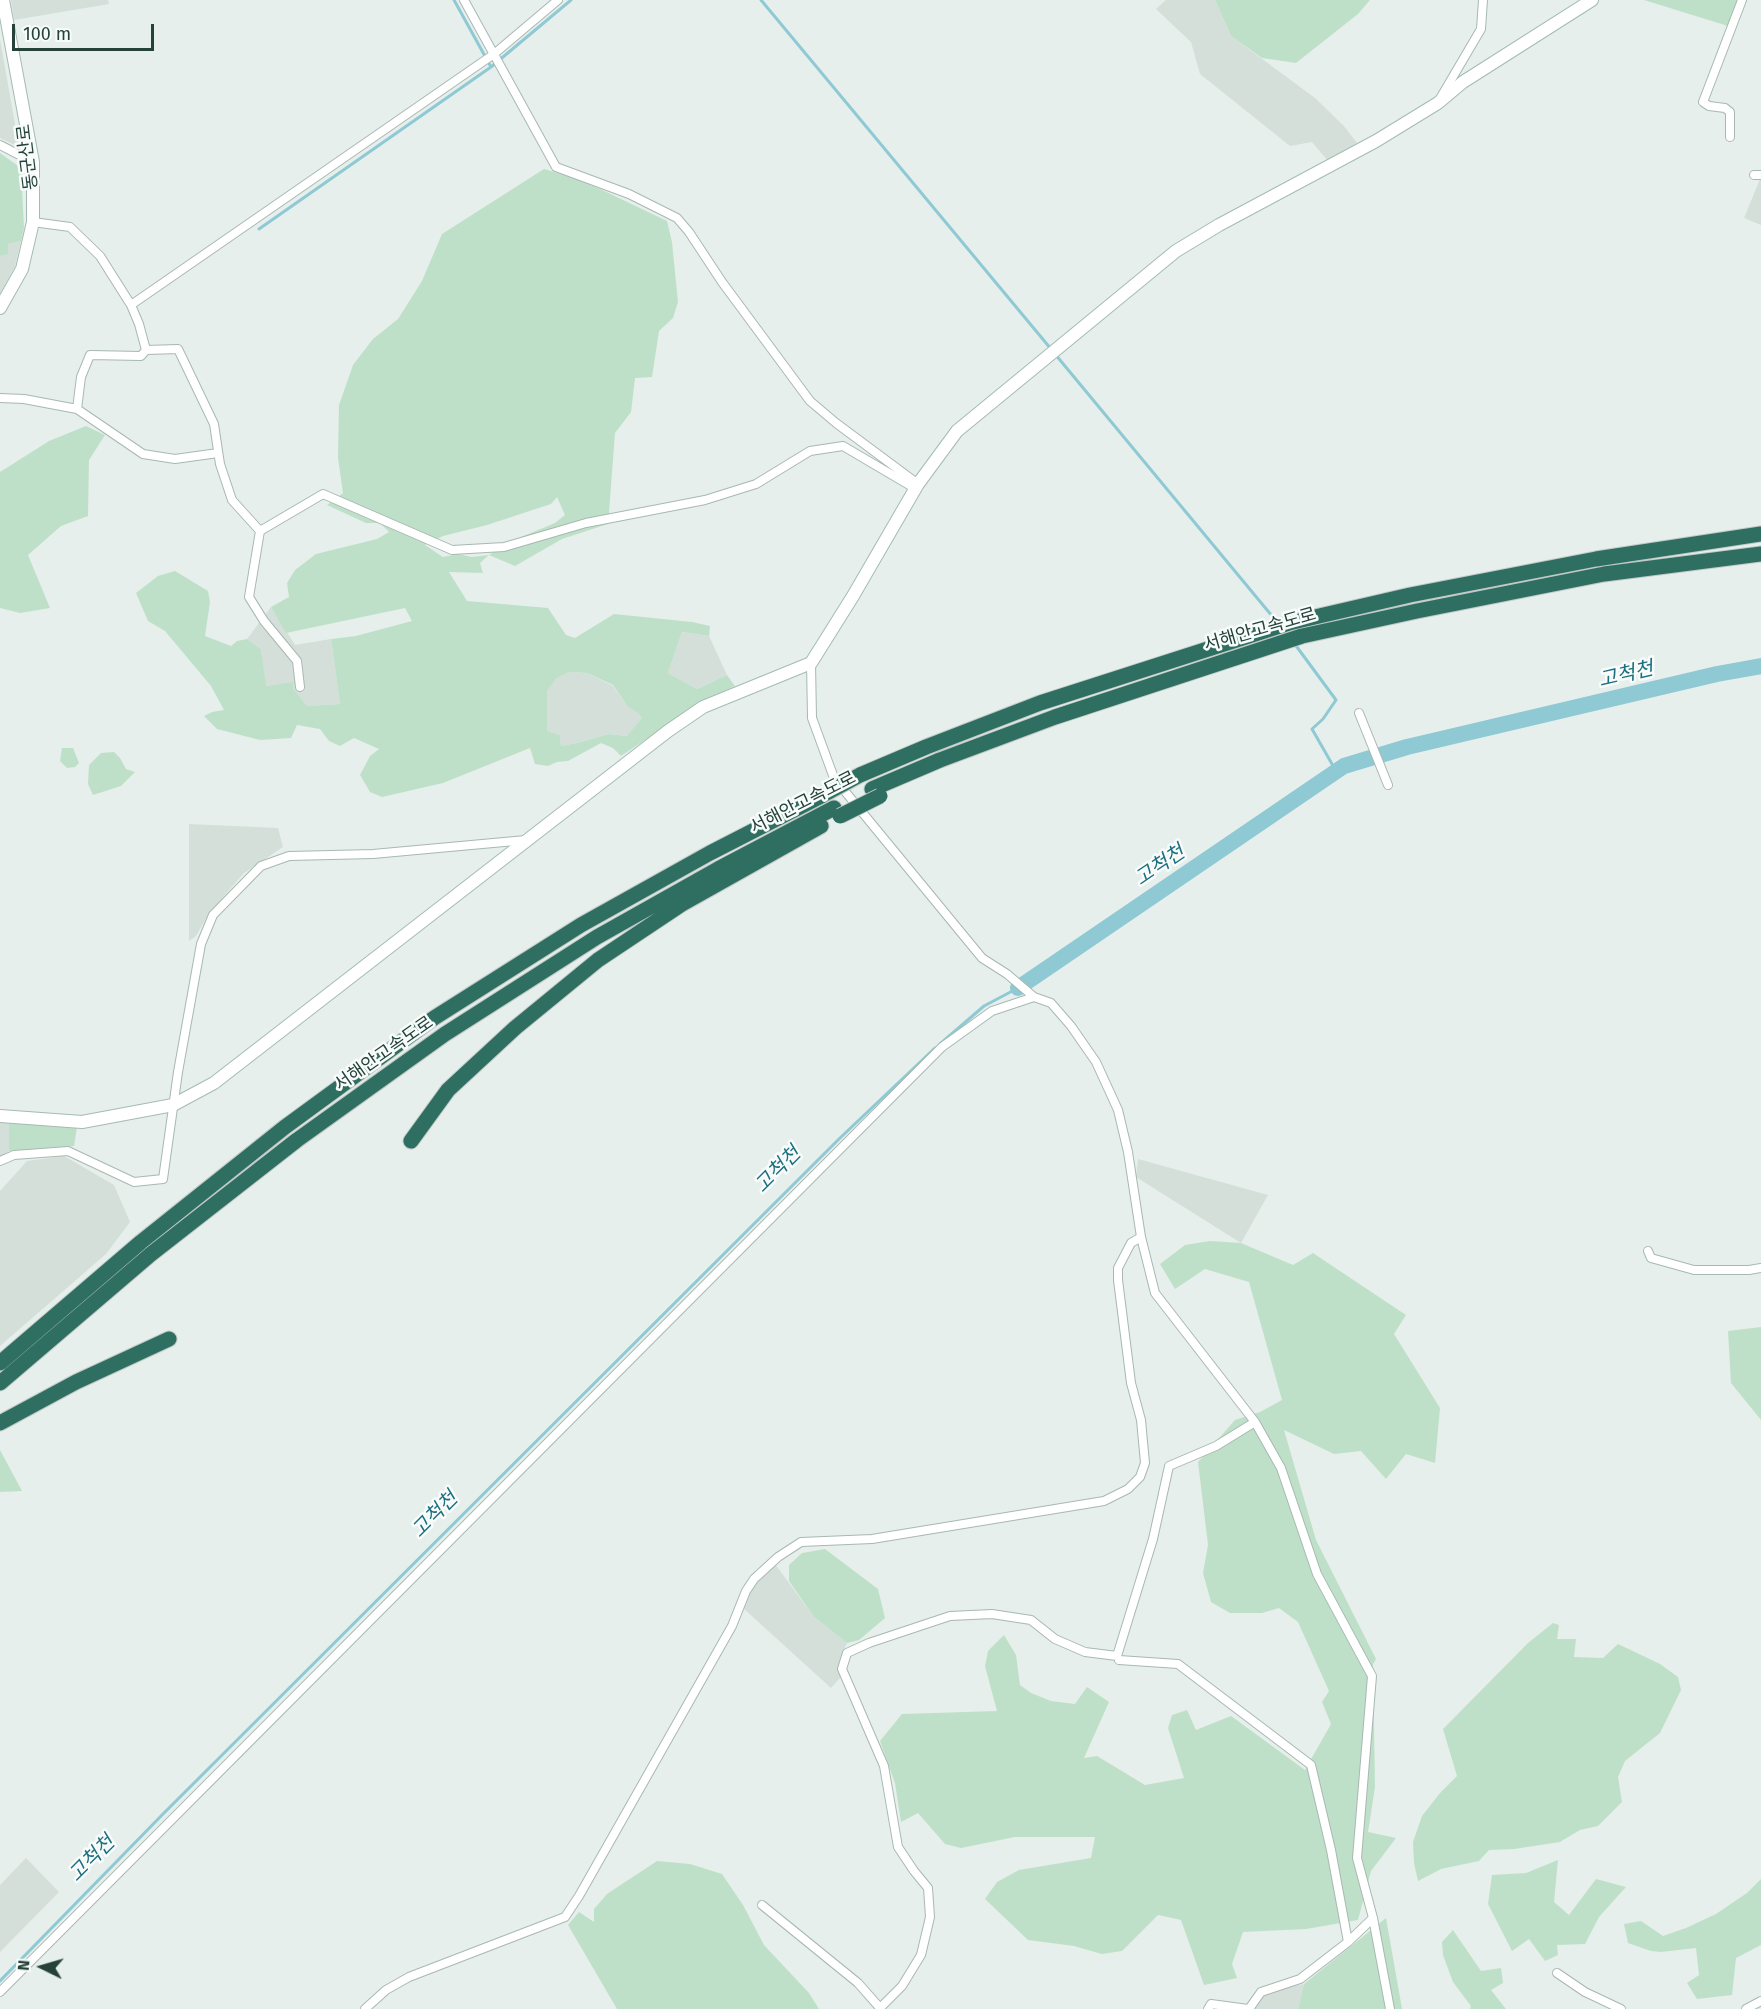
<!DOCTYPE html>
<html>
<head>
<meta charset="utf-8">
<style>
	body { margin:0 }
	#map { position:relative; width:1761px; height:2009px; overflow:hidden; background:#e6efeb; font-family:"Fira Sans",sans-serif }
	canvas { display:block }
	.north { position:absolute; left:12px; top:1937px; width:60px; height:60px; -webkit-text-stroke:4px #f7fbf9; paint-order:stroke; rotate:275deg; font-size:16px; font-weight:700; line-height:24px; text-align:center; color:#24423a }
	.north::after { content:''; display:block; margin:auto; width:21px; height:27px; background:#24423a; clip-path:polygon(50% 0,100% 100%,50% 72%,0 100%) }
	.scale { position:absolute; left:12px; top:24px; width:142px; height:27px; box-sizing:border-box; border:3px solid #24423a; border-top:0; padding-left:8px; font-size:18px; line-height:21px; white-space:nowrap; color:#24423a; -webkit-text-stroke:4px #f7fbf9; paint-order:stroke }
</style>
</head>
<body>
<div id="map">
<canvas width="1761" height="2009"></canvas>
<div class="north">N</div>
<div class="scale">100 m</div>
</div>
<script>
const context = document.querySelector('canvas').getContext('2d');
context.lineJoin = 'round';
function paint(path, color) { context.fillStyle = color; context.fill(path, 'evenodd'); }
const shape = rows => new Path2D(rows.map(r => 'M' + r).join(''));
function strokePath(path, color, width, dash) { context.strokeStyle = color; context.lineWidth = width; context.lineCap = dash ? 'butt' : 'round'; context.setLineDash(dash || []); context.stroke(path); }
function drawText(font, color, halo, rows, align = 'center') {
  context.font = font + ' "Fira Sans","Noto Sans KR",sans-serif'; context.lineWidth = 5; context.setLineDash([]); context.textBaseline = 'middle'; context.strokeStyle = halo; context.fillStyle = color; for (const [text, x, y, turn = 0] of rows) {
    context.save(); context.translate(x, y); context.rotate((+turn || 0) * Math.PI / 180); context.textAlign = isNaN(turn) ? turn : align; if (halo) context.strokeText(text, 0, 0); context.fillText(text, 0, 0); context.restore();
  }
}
paint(shape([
	[11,0,108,0,109,4,14,20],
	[1166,0,1215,0,1231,36,1315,98,1344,126,1357,143,1328,161,1312,142,1290,146,1200,74,1191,42,1156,9],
	[0,39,19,147,0,138],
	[1760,179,1761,180,1761,225,1744,218],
	[21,241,15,266,0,294,0,256,8,244],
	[271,607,295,645,331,639,340,704,307,706,293,688,294,683,265,686,261,649,247,639],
	[682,632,709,636,727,675,697,689,668,673],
	[569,672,587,673,613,686,628,707,638,713,642,718,628,736,609,734,581,742,561,746,560,735,547,731,547,691,556,679],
	[189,824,278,828,283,847,244,873,209,913,196,936,189,941],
	[0,1120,9,1120,9,1151,0,1157],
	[64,1156,114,1185,130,1222,106,1254,0,1346,0,1191,27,1161],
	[1138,1159,1268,1195,1241,1243,1136,1177],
	[775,1564,814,1617,847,1643,840,1659,840,1678,831,1688,743,1608,754,1585],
	[26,1858,59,1892,0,1952,0,1885],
	[1304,1984,1298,2009,1254,2009,1264,1992]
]), '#d4dfda');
paint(shape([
	[1215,0,1370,0,1358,14,1296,63,1262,58,1231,36],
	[1644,0,1738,0,1728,26],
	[0,153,21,168,24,228,21,241,8,244,8,254,0,256],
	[544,169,571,177,600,189,667,221,672,242,678,302,673,318,659,331,652,377,635,378,631,412,615,433,609,512,611,523,562,539,515,566,489,555,480,563,483,573,449,572,467,601,548,608,566,635,575,638,614,614,692,622,710,626,709,636,682,632,668,673,697,689,727,675,735,686,708,698,621,756,613,748,601,743,568,761,557,762,548,766,535,764,530,748,443,783,382,797,370,792,360,775,370,756,379,749,354,738,340,746,329,741,320,729,297,725,291,738,260,740,217,729,204,716,212,712,224,710,211,686,165,631,148,621,136,593,158,576,175,571,208,591,210,602,205,636,231,646,237,641,247,639,261,649,266,686,294,682,293,688,307,706,340,704,331,639,356,636,412,621,405,608,286,633,271,607,289,597,287,583,295,570,316,554,377,539,389,532,380,523,366,523,327,505,343,493,338,458,339,405,353,365,373,339,398,319,422,281,442,234],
	[557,497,565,515,555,523,509,542,489,555,472,557,458,554,443,557,425,545,443,536,487,525,551,504],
	[569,672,587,673,613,685,628,707,638,713,642,718,627,736,609,734,581,742,561,746,560,735,547,731,547,691,556,679],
	[86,426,105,435,89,460,88,516,61,526,28,555,50,608,20,613,0,608,0,472,49,441],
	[62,748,73,748,79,763,75,767,67,768,60,761],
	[114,752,120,758,126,769,135,772,121,786,93,795,88,784,89,765,101,753],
	[9,1120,77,1127,74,1146,9,1151],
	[1210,1241,1241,1243,1293,1265,1313,1253,1406,1315,1394,1334,1440,1408,1435,1463,1406,1454,1386,1479,1361,1451,1334,1454,1284,1430,1316,1540,1376,1659,1373,1664,1375,1787,1368,1832,1396,1838,1371,1871,1358,1920,1306,1929,1243,1932,1232,1964,1237,1978,1204,1985,1181,1920,1158,1915,1122,1951,1102,1954,1074,1946,1028,1940,985,1899,997,1882,1019,1870,1091,1858,1095,1837,1015,1837,961,1848,945,1844,918,1813,901,1822,895,1783,880,1741,902,1714,997,1711,985,1666,988,1651,1004,1635,1016,1655,1020,1685,1031,1693,1051,1701,1075,1704,1087,1687,1109,1702,1084,1758,1097,1756,1145,1785,1184,1778,1168,1728,1172,1715,1187,1710,1196,1730,1231,1716,1305,1770,1331,1724,1322,1702,1329,1691,1298,1622,1279,1608,1262,1613,1230,1613,1211,1602,1203,1573,1208,1545,1198,1462,1235,1420,1260,1412,1282,1400,1249,1282,1205,1269,1175,1289,1160,1264,1185,1245],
	[1761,1327,1761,1420,1731,1383,1728,1331],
	[0,1450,22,1491,0,1492],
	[825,1549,878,1589,885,1618,859,1640,847,1643,814,1617,789,1581,789,1565,802,1553],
	[1553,1623,1559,1625,1557,1639,1576,1639,1574,1657,1603,1658,1618,1644,1660,1664,1678,1677,1681,1690,1660,1733,1625,1761,1618,1777,1622,1802,1598,1826,1580,1830,1560,1842,1514,1849,1489,1850,1479,1861,1441,1869,1418,1881,1414,1863,1413,1842,1422,1816,1440,1793,1457,1776,1443,1729,1528,1643],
	[1558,1860,1554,1902,1569,1915,1596,1879,1626,1887,1599,1917,1585,1944,1557,1945,1558,1955,1545,1961,1529,1939,1512,1951,1488,1904,1492,1875,1526,1873],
	[657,1861,690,1864,722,1874,743,1905,764,1945,809,1993,819,2009,617,2009,568,1925,579,1912,594,1922,594,1909,607,1894],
	[1761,1879,1761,1945,1736,1958,1732,1995,1697,1999,1687,1983,1699,1975,1696,1948,1661,1952,1651,1951,1628,1943,1624,1924,1641,1921,1663,1936,1686,1928,1716,1914,1747,1893],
	[1386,1918,1402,2009,1298,2009,1304,1984],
	[1453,1930,1481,1971,1501,1968,1503,1983,1491,1990,1506,2009,1470,2009,1471,2006,1453,1982,1443,1955,1442,1942]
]), '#bfe0c8');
strokePath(shape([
	[454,0,491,67],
	[761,0,1051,349],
	[259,229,491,67,571,0],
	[1055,354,1277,622],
	[1294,643,1336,700,1323,719,1312,729,1336,771],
	[940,1044,984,1006,1018,988],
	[0,1981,163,1814,840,1138,935,1048]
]), '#8ec9d4', 3);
strokePath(shape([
	[1018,988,1344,766,1407,747,1717,674,1761,666]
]), '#8ec9d4', 16);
const street = shape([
	[464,0,556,167,629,194,677,218,689,232,722,282,810,401,836,423,918,484],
	[1441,97,1481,29,1483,0],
	[1730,137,1730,112,1725,108,1709,106,1703,102,1742,0],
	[0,145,33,162],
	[1754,175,1761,175],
	[33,222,70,227,100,256,131,305,139,324,146,350,178,349,214,424,220,464,232,500,260,531,249,597,264,621,297,661,300,687],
	[131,305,494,54,558,0],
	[0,398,24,399,77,409,143,454,175,459,218,453],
	[77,409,81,377,90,355,141,356,146,350],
	[260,531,323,494,452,550,504,547,586,523,705,500,756,484,810,451,843,446,916,489],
	[811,663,812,718,834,778,982,958,1007,974,1034,997,1051,1003,1071,1026,1096,1062,1118,1110,1128,1152,1141,1237,1155,1293,1255,1422,1281,1468,1317,1574,1372,1676,1357,1858,1373,1918,1390,2009],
	[1359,713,1388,785],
	[0,1161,14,1155,68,1151,134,1182,163,1179,178,1072,201,944,213,915,261,866,289,856,373,854,526,840],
	[1648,1251,1651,1258,1694,1270,1749,1270,1761,1268],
	[1119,1660,1178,1664,1311,1765,1331,1850,1348,1942],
	[762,1905,858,1983,880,2008,902,1986,921,1955,930,1917,928,1888,914,1871,898,1847,884,1766,842,1669,847,1653,869,1643,950,1616,992,1614,1031,1620,1055,1639,1085,1652,1117,1656,1153,1539,1169,1466,1216,1446,1255,1422],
	[1557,1973,1585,1992,1621,2009],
	[0,1992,942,1047,992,1011,1034,997],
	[365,2009,386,1990,409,1977,565,1917,579,1896,732,1626,746,1591,754,1579,778,1557,801,1542,872,1539,1104,1501,1128,1489,1140,1477,1145,1463,1141,1420,1131,1383,1118,1280,1118,1268,1131,1243,1141,1237],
	[1208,2009,1211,2004,1248,2009],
	[1249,2009,1261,1992,1300,1979,1348,1942,1373,1918],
	[1746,2009,1761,2001]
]);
const secondary = shape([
	[0,308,22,269,33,222,33,162,3,0],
	[0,1116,82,1122,173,1105,214,1083,668,731,703,707,811,663,853,596,918,484,957,431,1176,251,1219,225,1376,141,1438,103,1463,82,1592,0]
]);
const highway = shape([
	[860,775,926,747,1040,703,1289,623,1410,595,1596,559,1761,534],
	[872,789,940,760,1055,717,1302,636,1417,611,1604,574,1761,554],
	[411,1141,448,1090,515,1028,598,960,682,904,821,826],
	[0,1363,141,1242,285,1127,434,1018,581,925,710,853,823,795],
	[0,1383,151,1254,297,1140,445,1034,597,937,718,869,834,808],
	[0,1423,76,1382,169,1339]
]);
strokePath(street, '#a8b8b2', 10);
strokePath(secondary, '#a4bbb3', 14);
strokePath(highway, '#c2cac8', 17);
strokePath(street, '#fff', 8);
strokePath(secondary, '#fff', 12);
strokePath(highway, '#2f6f62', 15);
const highwayBridge = shape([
	[823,795,860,775],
	[840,816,880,796]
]);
strokePath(highwayBridge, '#c2cac8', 17, []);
strokePath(highwayBridge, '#2f6f62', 15);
drawText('18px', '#24423a', '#f7fbf9', [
	["동군산로",28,157,-97],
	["서해안고속도로",1260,630,-16],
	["서해안고속도로",803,803,-27],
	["서해안고속도로",384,1054,-35]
]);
drawText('italic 20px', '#1c6f80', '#f7fbf9', [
	["고척천",1626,675,-13],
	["고척천",1160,866,-34],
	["고척천",778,1170,-45],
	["고척천",435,1515,-45],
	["고척천",92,1859,-45]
]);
</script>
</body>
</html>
